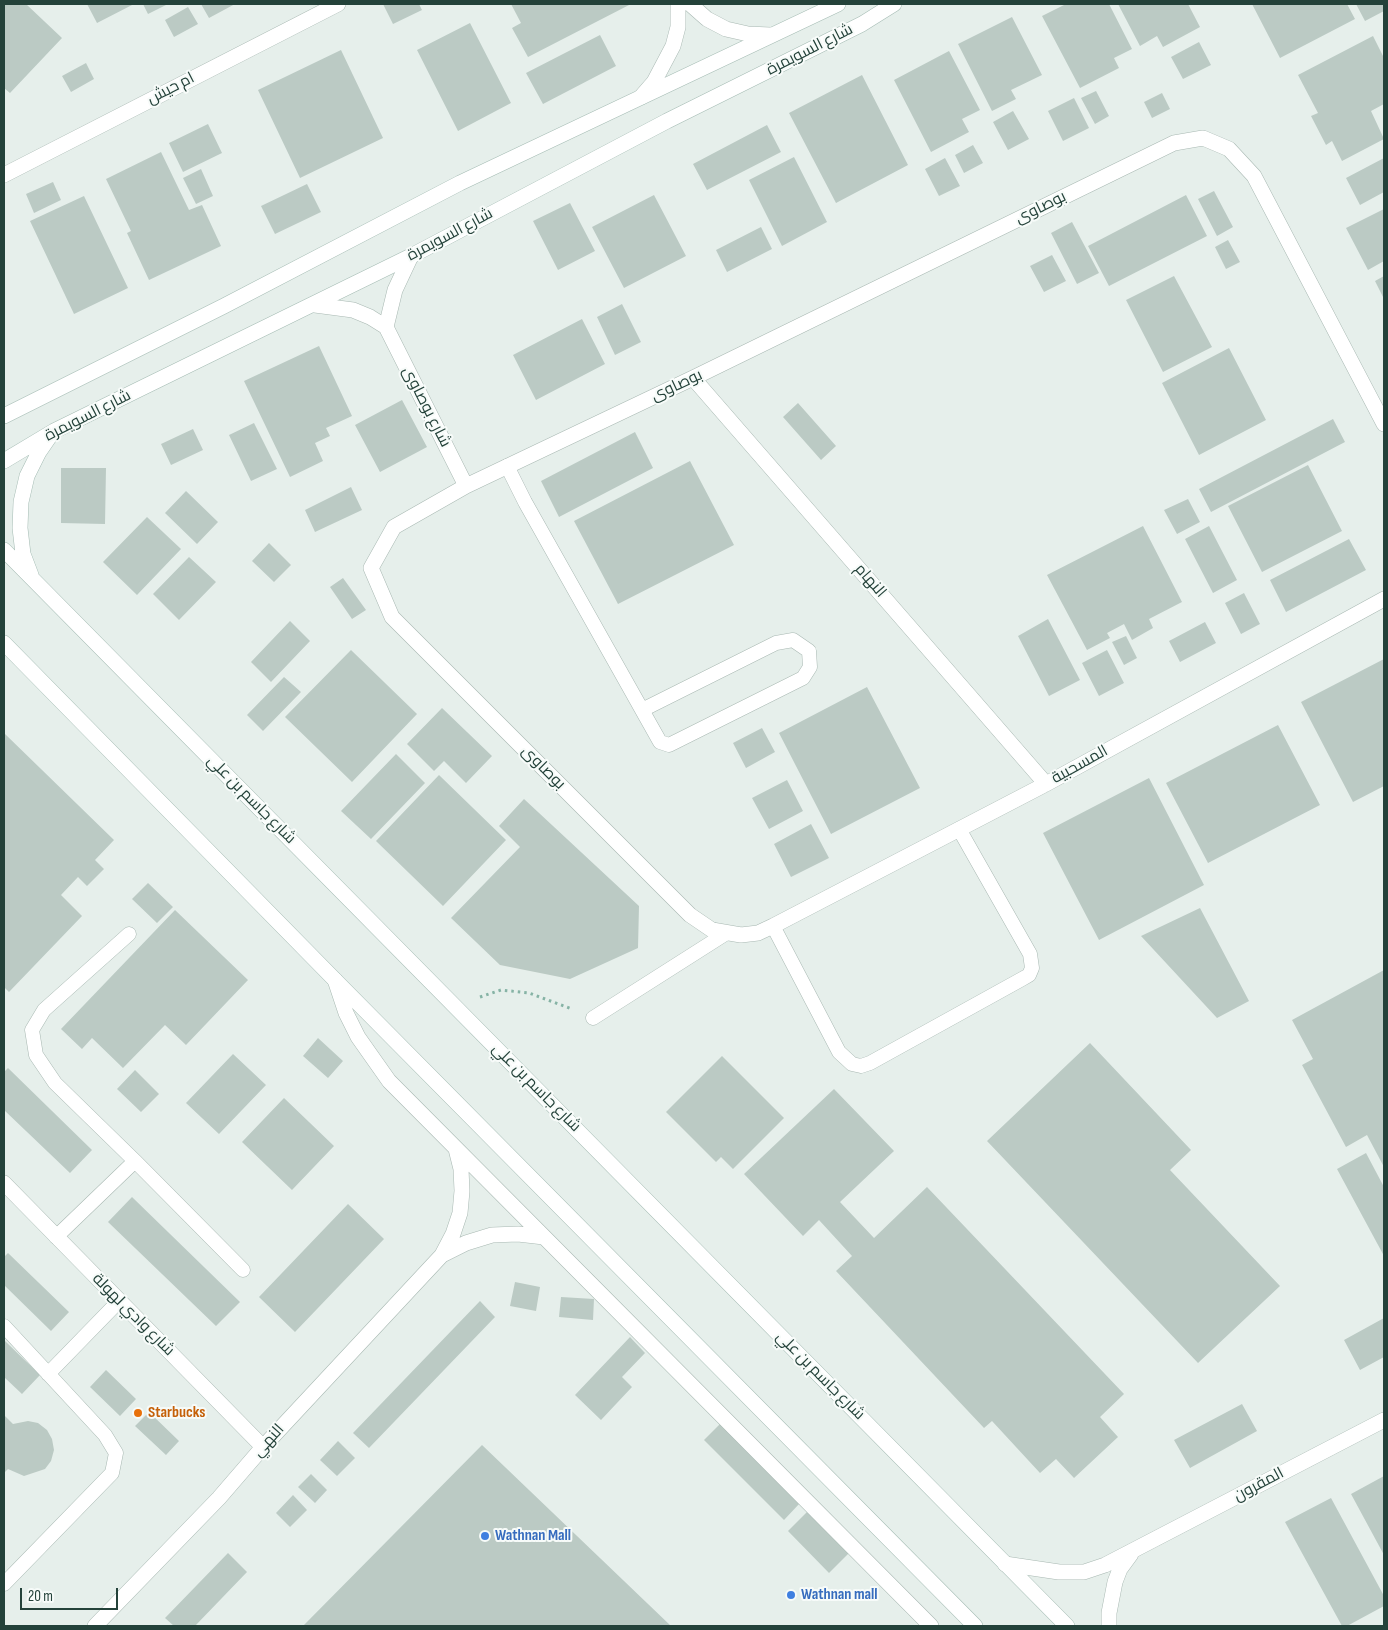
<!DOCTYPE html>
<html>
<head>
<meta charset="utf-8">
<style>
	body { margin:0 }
	#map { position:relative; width:1388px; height:1630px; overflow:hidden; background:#e6efeb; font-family:"Sofia Sans Condensed",sans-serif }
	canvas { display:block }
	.frame { position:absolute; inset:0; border:5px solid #24423a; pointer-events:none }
	.scale { position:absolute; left:20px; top:1588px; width:98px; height:22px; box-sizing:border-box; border:2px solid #24423a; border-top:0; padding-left:6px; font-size:15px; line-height:18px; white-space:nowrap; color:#24423a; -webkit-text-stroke:4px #f7fbf9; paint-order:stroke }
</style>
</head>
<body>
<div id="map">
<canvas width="1388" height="1630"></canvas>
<div class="frame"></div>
<div class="scale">20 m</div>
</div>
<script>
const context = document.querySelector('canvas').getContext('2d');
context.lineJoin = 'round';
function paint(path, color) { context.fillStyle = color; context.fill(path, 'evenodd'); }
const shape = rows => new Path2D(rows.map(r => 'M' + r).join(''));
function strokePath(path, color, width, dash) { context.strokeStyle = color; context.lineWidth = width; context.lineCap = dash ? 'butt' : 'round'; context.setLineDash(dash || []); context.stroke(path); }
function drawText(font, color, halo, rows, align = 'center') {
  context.font = font + ' "Sofia Sans Condensed",Cairo,sans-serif'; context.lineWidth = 4; context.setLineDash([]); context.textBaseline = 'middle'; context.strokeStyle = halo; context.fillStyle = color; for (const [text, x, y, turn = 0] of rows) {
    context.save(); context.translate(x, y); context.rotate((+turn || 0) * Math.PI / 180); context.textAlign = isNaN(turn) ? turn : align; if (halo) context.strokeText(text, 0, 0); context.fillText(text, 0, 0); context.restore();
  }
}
paint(shape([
	[4,4,26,4,62,38,10,93,4,88],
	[87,4,134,4,97,23],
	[143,4,168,4,148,14],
	[201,4,235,4,209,18],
	[383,4,419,4,422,10,393,24],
	[511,4,631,4,528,57,512,28,521,23],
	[1066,4,1109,4,1132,49,1114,58,1119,68,1080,88,1042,16],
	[1118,4,1188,4,1200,27,1163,47,1157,36,1140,46],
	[1252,4,1347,4,1355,19,1280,58],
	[1356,4,1384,4,1384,11,1365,21],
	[188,7,198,24,174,37,165,20],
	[1012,17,1042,75,1011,90,1016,99,992,111,958,44],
	[470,23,511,103,458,131,417,50],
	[600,35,616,66,543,104,526,73],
	[1373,36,1384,58,1384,104,1371,111,1384,139,1342,161,1332,141,1326,145,1311,116,1318,113,1298,75],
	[1199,42,1211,65,1183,79,1171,57],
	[341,50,383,138,300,178,258,90],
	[949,51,980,110,962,119,969,132,931,152,894,80],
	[86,63,94,79,71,92,62,76],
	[862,75,908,165,836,203,789,113],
	[1096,91,1109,116,1095,124,1081,98],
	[1162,93,1170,109,1152,118,1144,102],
	[1074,98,1089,128,1063,141,1048,111],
	[1013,111,1029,139,1008,150,993,122],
	[208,124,222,153,183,172,169,143],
	[767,125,781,152,707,190,693,164],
	[973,145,983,163,964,173,955,155],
	[161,152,189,210,202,205,221,246,149,280,127,233,131,231,106,179],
	[794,157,827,222,782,246,749,180],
	[945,158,960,186,939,196,925,169],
	[1384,158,1384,192,1360,205,1346,178],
	[201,169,213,196,196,204,183,178],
	[53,182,61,200,34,213,26,194],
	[307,184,321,212,275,234,261,206],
	[1214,191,1233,227,1217,236,1198,199],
	[654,195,686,256,624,288,592,227],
	[1186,195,1207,236,1109,286,1088,246],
	[84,196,128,288,74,314,30,221],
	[570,203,595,251,558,270,533,221],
	[1384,209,1384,261,1368,270,1346,228],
	[1072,222,1099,273,1077,284,1051,233],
	[761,227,772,249,727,272,716,250],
	[1228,240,1240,262,1226,269,1215,247],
	[1052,255,1066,281,1044,292,1030,266],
	[1174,276,1212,347,1163,372,1126,300],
	[1384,276,1384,299,1375,281],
	[622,304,641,342,615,355,597,317],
	[582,319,605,364,536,400,513,355],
	[319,346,352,416,326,428,330,436,315,443,323,461,290,477,244,381],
	[1229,348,1266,420,1199,455,1162,383],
	[402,400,427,447,380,472,355,425],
	[798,403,836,446,821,460,783,417],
	[1333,419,1345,442,1211,512,1199,489],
	[254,423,277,469,251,481,229,435],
	[193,429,203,450,171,465,161,444],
	[635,432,653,468,559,517,541,481],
	[690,461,734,545,618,604,574,521],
	[1308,465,1342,531,1262,572,1228,506],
	[61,468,106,468,105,524,61,523],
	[351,487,362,510,315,532,305,510],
	[186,491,218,522,197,544,165,513],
	[1188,499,1200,522,1177,534,1164,510],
	[147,517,181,549,137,595,103,562],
	[1143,526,1182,602,1149,619,1153,628,1132,640,1124,624,1107,633,1110,638,1087,650,1047,575],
	[1209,526,1237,580,1213,593,1185,539],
	[1349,539,1366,570,1286,612,1270,580],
	[269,543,291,565,274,582,252,561],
	[189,557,216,582,179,620,153,594],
	[343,578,366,610,352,619,330,587],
	[1244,593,1260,624,1241,634,1225,603],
	[1048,619,1080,680,1049,696,1018,636],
	[290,621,310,641,271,682,251,662],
	[1205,622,1216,643,1180,662,1169,641],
	[1126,636,1137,658,1124,665,1112,642],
	[351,650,417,714,352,782,285,717],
	[1107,650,1124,683,1099,696,1082,663],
	[1384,659,1384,786,1353,802,1301,702],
	[284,677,301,692,263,731,247,715],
	[867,687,920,788,831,834,779,733],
	[442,708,492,756,466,783,444,761,434,771,407,744],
	[1278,725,1320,805,1208,863,1166,783],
	[762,728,775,752,746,768,733,743],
	[4,733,114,840,95,860,104,869,87,886,78,877,61,895,82,916,9,992,4,987],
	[396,754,425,783,371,839,341,811],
	[439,775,506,840,443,906,376,841],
	[1149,778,1204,885,1099,940,1043,833],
	[787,780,803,811,769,829,752,798],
	[524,799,639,906,638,948,570,979,500,965,451,918,520,847,499,826],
	[811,824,829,858,791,877,774,844],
	[148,883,173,907,157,923,132,899],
	[1200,908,1249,1001,1217,1018,1141,936],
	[175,910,248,980,186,1045,165,1025,123,1068,92,1038,82,1049,61,1029],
	[1384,970,1384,1167,1367,1135,1346,1147,1302,1065,1313,1059,1292,1020],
	[318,1038,343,1061,328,1078,303,1056],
	[1090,1043,1191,1150,1170,1170,1280,1286,1198,1363,987,1141],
	[233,1054,266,1085,219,1134,186,1103],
	[722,1056,784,1118,733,1169,721,1157,716,1162,666,1112],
	[8,1068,92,1150,70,1173,4,1110,4,1072],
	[135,1070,159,1094,141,1112,117,1089],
	[834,1089,894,1151,840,1202,874,1238,927,1187,1124,1394,1100,1417,1118,1437,1074,1478,1056,1459,1040,1473,992,1421,984,1428,836,1271,852,1256,819,1220,803,1236,744,1174],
	[284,1098,334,1146,292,1190,242,1142],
	[1366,1153,1384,1187,1384,1256,1337,1169],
	[132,1197,240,1302,216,1326,108,1222],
	[348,1204,384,1239,295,1332,259,1297],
	[8,1253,69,1312,51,1331,4,1285,4,1257],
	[515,1282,540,1287,536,1311,510,1306],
	[561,1297,594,1299,593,1320,559,1317],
	[480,1301,495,1317,369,1448,353,1433],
	[1384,1318,1384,1357,1360,1370,1344,1340],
	[630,1337,645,1353,622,1377,632,1387,601,1420,575,1395],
	[4,1340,40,1375,22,1394,4,1377],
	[106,1370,136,1399,120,1416,90,1387],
	[1242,1404,1257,1431,1190,1468,1174,1440],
	[149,1412,179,1441,166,1455,135,1426],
	[4,1415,13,1424,28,1421,38,1423,47,1430,52,1439,54,1450,51,1461,45,1469,24,1476,8,1469,4,1473],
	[721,1423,800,1503,784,1520,704,1440],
	[338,1441,355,1458,337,1476,320,1460],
	[482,1445,671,1626,303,1626],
	[311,1474,327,1490,315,1503,298,1487],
	[1384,1476,1384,1555,1351,1494],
	[293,1495,307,1510,290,1527,276,1513],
	[1331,1498,1384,1596,1384,1606,1347,1626,1342,1626,1285,1522],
	[807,1512,849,1553,829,1573,788,1531],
	[228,1553,247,1572,195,1626,174,1626,165,1618]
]), '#bbcac4');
const lane = shape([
	[507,466,525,502,660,742,669,745,803,678,810,667,809,651,793,640,776,643,642,710],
	[773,926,839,1052,852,1064,861,1066,870,1063,1022,979,1029,975,1032,968,1030,954,959,829],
	[593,1018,725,934],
	[135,1161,243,1270],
	[56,1237,135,1161,55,1083,36,1055,32,1030,44,1010,129,934],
	[4,1326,105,1435,116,1453,112,1473,4,1584],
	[48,1374,119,1301]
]);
const street = shape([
	[690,4,707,19,726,29,748,34,770,35],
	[641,97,654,82,673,46,678,27,678,4],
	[4,175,338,4],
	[315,305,353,310,370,317,386,327,466,486],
	[386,327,395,290,411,256],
	[693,378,1046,784],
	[1384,424,1254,176,1229,149,1203,138,1174,143,693,378,466,486,394,527,371,568,392,617,690,915,712,930,741,935,758,933,773,926,1046,784,1384,599],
	[335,980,346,1013,358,1037,389,1081,931,1626],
	[4,1183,263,1447],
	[442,1255,466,1243,492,1235,518,1234,544,1237],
	[1005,1564,1059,1572,1084,1572,1105,1565,1384,1420],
	[95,1626,219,1498,263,1447,442,1255,453,1234,460,1213,462,1191,461,1169,456,1149],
	[1109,1626,1109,1613,1115,1582,1120,1569,1131,1554]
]);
const secondary = shape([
	[4,416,224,306,460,183,838,4],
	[4,461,54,431,411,256,667,121,862,24,894,4],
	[4,550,1067,1626],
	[31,575,23,554,20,528,21,502,27,476,39,452,50,436],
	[4,643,335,980,975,1626]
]);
strokePath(lane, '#a8b8b2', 15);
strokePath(street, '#a8b8b2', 16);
strokePath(secondary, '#a4bbb3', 16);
strokePath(shape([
	[480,997,501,990,529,993,572,1009]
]), '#86b3a5', 3, [2.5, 4]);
strokePath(lane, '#fff', 14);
strokePath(street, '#fff', 15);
strokePath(secondary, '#fff', 15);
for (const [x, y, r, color] of [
	[138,1413,5,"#e8710a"],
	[485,1536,5,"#3f7fe0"],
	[791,1595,5,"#3f7fe0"]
]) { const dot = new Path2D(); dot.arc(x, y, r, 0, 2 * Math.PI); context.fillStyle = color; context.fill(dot); strokePath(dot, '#f7fbf9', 2); }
drawText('16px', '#24423a', '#f7fbf9', [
	["شارع السويمرة",810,50,-27],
	["ام حيش",171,89,-27],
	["بوصاوى",1041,208,-26],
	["شارع السويمرة",450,235,-28],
	["بوصاوى",677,386,-25],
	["شارع بوصاوى",426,407,63],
	["شارع السويمرة",88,416,-27],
	["النهام",870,581,49],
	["المسحبية",1080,765,-29],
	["بوصاوى",543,768,45],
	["شارع جاسم بن علي",251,800,45],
	["شارع جاسم بن علي",536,1088,45],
	["شارع وادي لهولة",133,1315,45],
	["شارع جاسم بن علي",820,1376,45],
	["النهي",269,1441,-48],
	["المقرون",1259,1485,-28]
]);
drawText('bold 16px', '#c56008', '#f7fbf9', [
	["Starbucks",148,1413]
], 'left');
drawText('bold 16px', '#366cbe', '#f7fbf9', [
	["Wathnan Mall",495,1536],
	["Wathnan mall",801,1595]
], 'left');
</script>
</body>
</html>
